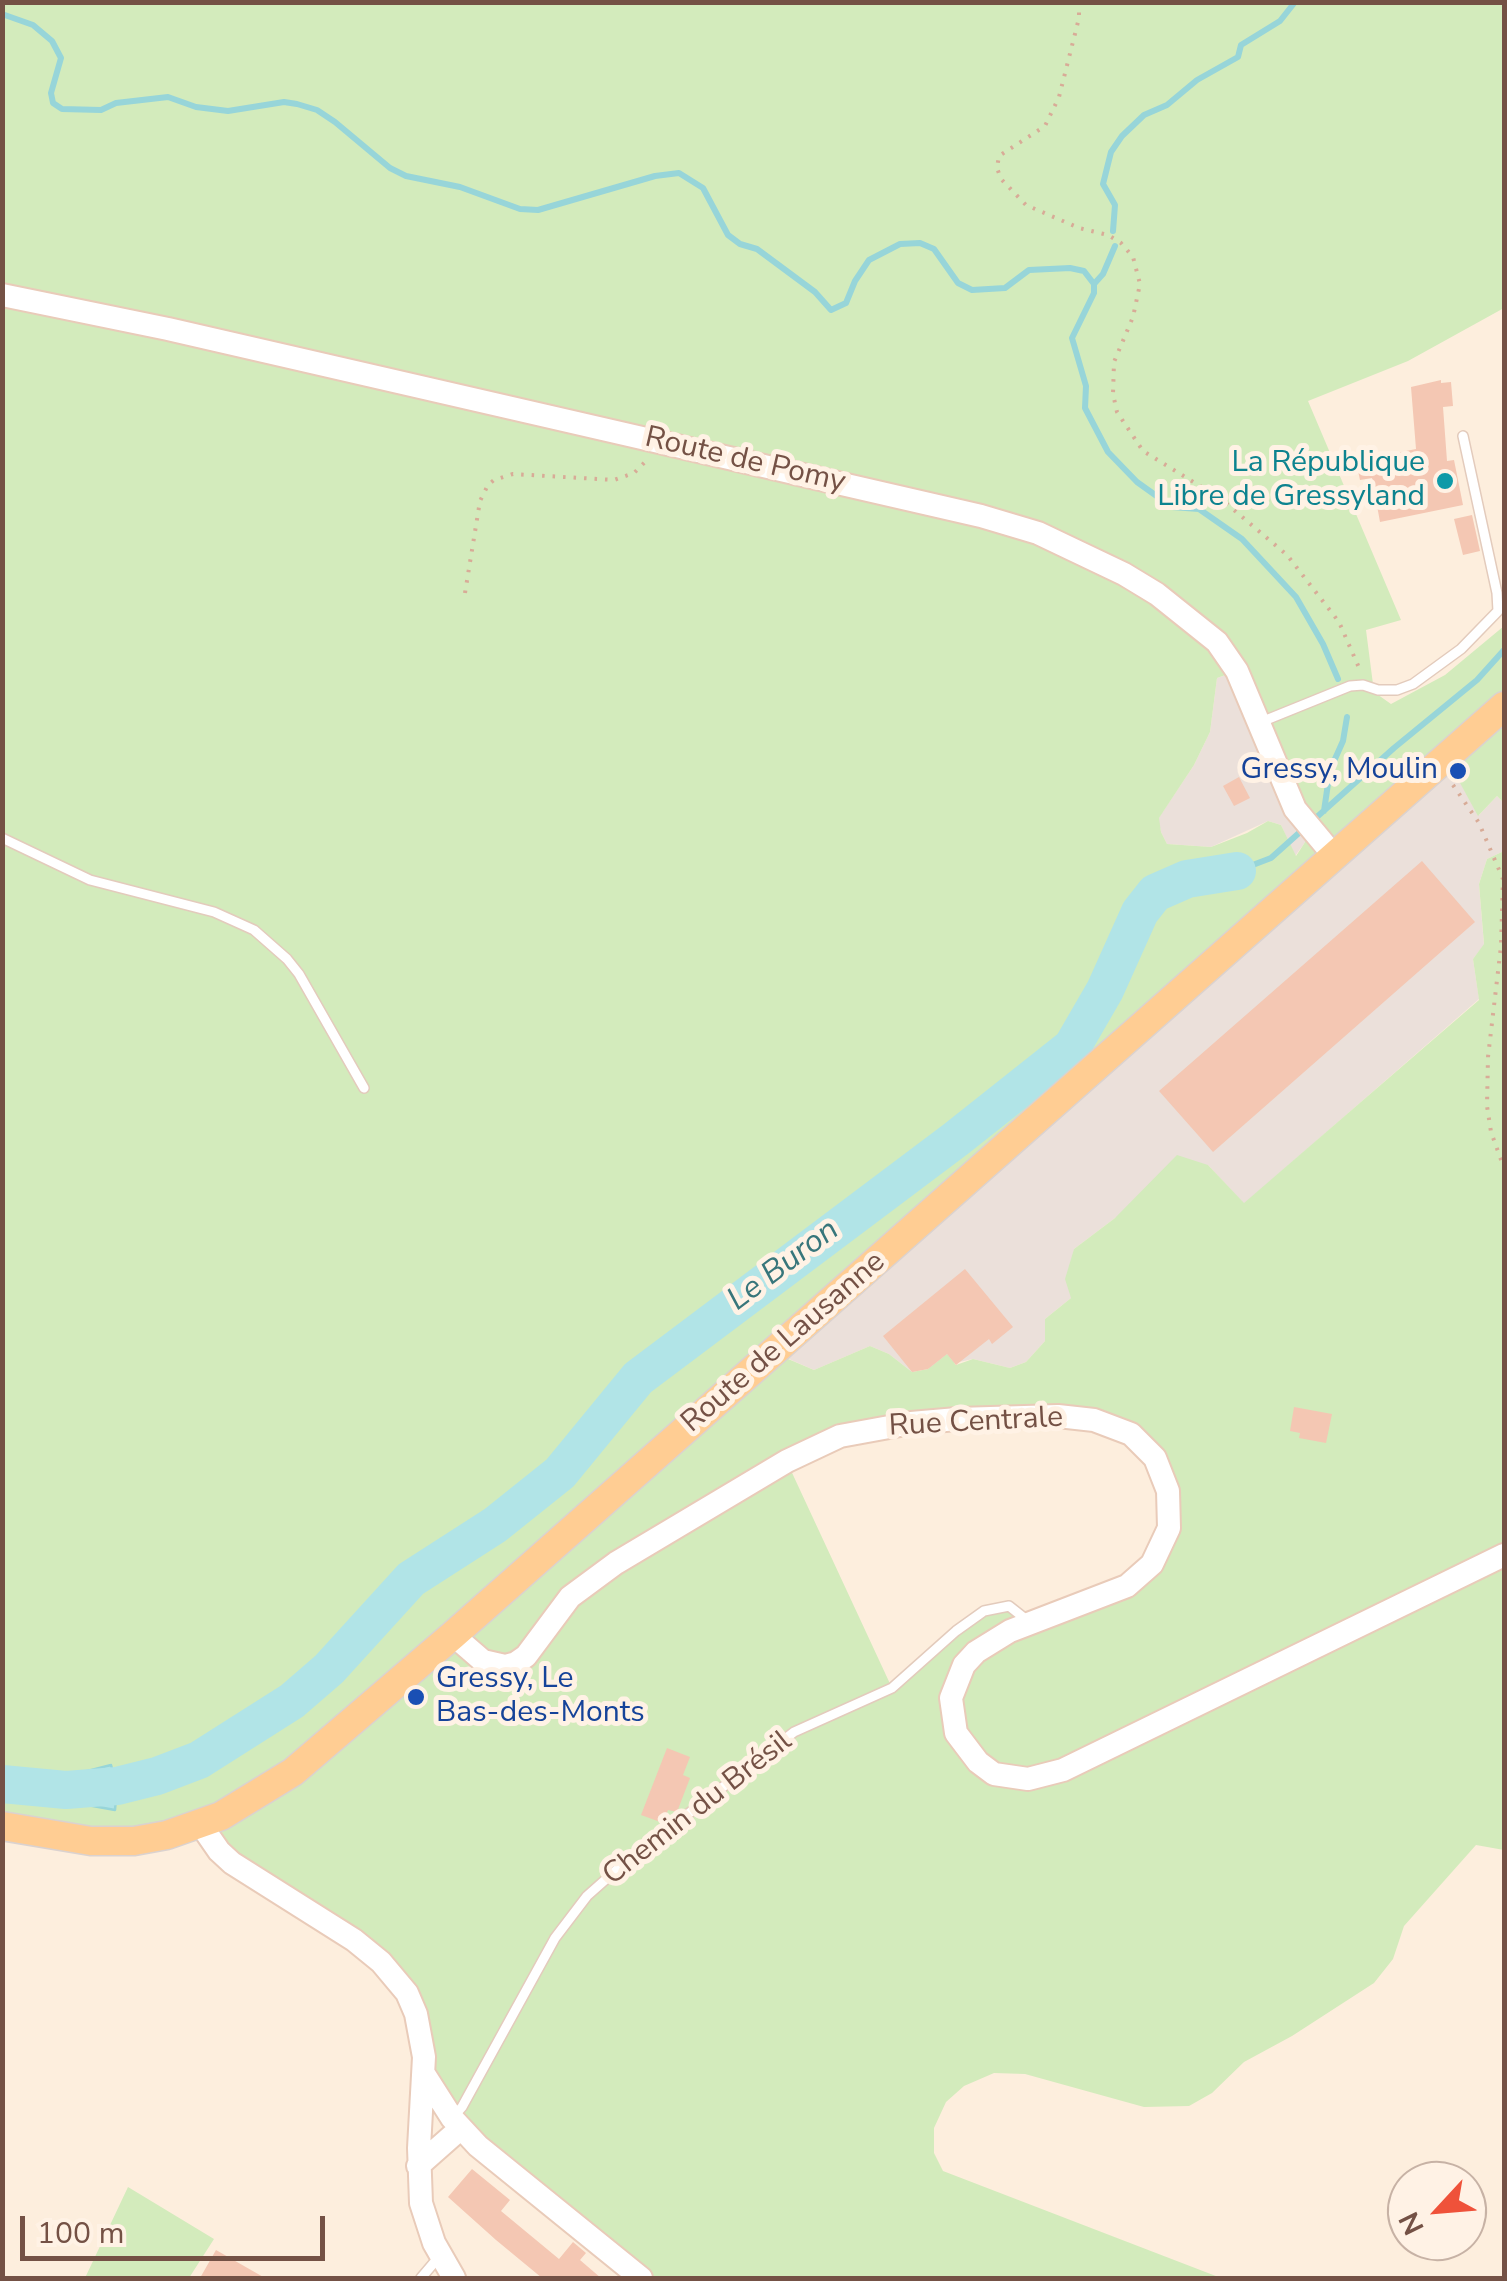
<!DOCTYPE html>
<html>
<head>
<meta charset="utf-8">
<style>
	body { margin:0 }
	#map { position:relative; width:1507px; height:2281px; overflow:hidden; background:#fdeedd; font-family:"Nunito Sans",sans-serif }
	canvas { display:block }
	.frame { position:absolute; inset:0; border:5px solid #745145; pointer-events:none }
	.north { position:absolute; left:1387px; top:2161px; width:100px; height:100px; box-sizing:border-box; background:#fff2e5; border:2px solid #c7b2a5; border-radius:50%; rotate:244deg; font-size:28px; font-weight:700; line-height:40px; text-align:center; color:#745145 }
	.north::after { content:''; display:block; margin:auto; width:35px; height:45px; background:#ef523a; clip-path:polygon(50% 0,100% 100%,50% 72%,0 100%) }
	.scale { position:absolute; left:20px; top:2216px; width:305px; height:45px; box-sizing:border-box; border:5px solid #745145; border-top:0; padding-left:12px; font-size:30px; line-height:35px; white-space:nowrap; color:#745145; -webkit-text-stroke:8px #fff2e5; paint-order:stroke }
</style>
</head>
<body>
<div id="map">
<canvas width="1507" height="2281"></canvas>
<div class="frame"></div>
<div class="north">N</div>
<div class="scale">100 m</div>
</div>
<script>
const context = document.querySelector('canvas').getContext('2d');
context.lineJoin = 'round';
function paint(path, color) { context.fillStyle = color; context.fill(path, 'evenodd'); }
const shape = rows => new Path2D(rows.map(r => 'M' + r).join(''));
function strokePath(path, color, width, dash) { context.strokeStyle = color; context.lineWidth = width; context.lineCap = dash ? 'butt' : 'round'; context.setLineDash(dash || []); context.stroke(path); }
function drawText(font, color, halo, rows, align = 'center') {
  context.font = font + ' "Nunito Sans",sans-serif'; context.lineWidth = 10; context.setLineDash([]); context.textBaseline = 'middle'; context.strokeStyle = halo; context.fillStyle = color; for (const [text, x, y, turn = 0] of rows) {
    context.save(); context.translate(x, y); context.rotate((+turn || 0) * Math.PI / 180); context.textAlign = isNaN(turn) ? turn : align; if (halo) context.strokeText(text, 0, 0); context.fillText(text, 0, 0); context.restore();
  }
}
paint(shape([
	[1237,671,1312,833,1295,856,1281,825,1268,821,1211,847,1167,844,1161,832,1158,819,1194,765,1210,732,1217,678],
	[1446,758,1479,815,1497,796,1504,803,1504,851,1487,859,1479,884,1484,945,1473,959,1479,999,1244,1204,1208,1165,1115,1218,1074,1249,1071,1298,1045,1319,1045,1341,1026,1362,1010,1368,973,1359,912,1372,889,1354,870,1346,814,1370,773,1352]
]), '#ebe0da');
paint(shape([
	[2,3,1504,3,1504,308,1408,361,1308,401,1401,620,1366,630,1374,692,1391,704,1445,675,1504,626,1504,803,1497,796,1478,816,1447,759,774,1353,814,1370,870,1346,889,1354,912,1372,928,1369,947,1354,956,1365,973,1359,1010,1368,1026,1362,1045,1341,1045,1319,1071,1298,1065,1279,1074,1249,1115,1218,1177,1155,1208,1165,1244,1203,1479,1000,1473,959,1484,944,1479,884,1487,859,1504,851,1504,1850,1476,1845,1404,1926,1393,1959,1374,1983,1292,2036,1244,2062,1212,2093,1189,2106,1144,2107,1025,2074,994,2073,964,2086,946,2102,934,2128,934,2153,943,2171,1221,2278,641,2278,446,2109,407,1993,209,1839,3,1826],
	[1237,671,1311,833,1296,856,1281,825,1268,821,1247,833,1211,847,1167,844,1161,832,1159,818,1194,765,1210,732,1217,678],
	[911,1423,1114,1425,1168,1491,1145,1572,1030,1623,1009,1606,974,1617,892,1688,787,1462],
	[128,2187,214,2239,189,2278,85,2278]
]), '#d3ebbc');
const water = shape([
	[111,1765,117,1786,115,1810,65,1801,68,1776,111,1765]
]);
paint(water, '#b1e4e7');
strokePath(water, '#97d5d9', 2.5);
strokePath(shape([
	[2,14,33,25,52,41,61,58,51,93,53,103,62,109,101,110,116,103,168,97,196,107,228,111,284,102,297,104,317,110,335,122,390,168,406,176,460,187,520,209,538,210,655,176,679,173,703,188,728,235,740,244,757,249,815,292,831,310,846,303,855,281,869,260,900,244,920,243,934,249,958,283,972,290,1005,288,1029,270,1070,268,1084,271,1094,284,1094,293,1072,338,1086,386,1085,408,1108,452,1137,482,1172,507,1199,509,1242,539,1296,597,1323,644,1338,679],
	[1113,231,1115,205,1103,184,1111,152,1122,136,1144,115,1167,105,1197,80,1238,57,1241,45,1280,21,1295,2],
	[1094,284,1103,274,1115,246],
	[1324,811,1330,770,1343,741,1347,717],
	[1237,871,1271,858,1394,748,1477,680,1504,650]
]), '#97d5d9', 6);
strokePath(shape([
	[2,1784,66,1790,117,1786,157,1776,199,1760,292,1701,329,1669,411,1579,495,1525,560,1473,638,1378,956,1139,1072,1047,1105,990,1140,912,1155,893,1187,879,1237,871]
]), '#b1e4e7', 38);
paint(shape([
	[1441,380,1441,383,1451,382,1453,406,1443,407,1447,461,1454,460,1463,505,1380,522,1372,478,1360,480,1356,461,1416,449,1411,387],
	[1472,515,1480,551,1463,555,1454,519],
	[1239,777,1250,798,1234,806,1223,786],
	[1422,861,1475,922,1213,1152,1159,1091],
	[965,1269,1013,1327,992,1344,989,1339,956,1365,947,1354,928,1369,912,1372,883,1336],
	[1294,1407,1332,1414,1326,1443,1299,1438,1300,1433,1290,1431],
	[667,1748,690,1757,683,1775,690,1778,677,1812,668,1810,663,1823,641,1815],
	[472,2169,510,2200,501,2211,559,2259,573,2242,586,2253,580,2260,601,2278,542,2278,496,2240,448,2197],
	[216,2250,265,2278,200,2278]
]), '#f4c7b3');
const lane = shape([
	[1261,722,1350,686,1363,685,1378,690,1397,690,1413,684,1461,649,1498,611,1497,593,1463,436],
	[2,838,90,880,214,912,254,930,287,959,299,974,364,1088],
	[454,2116,462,2107,555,1938,587,1896,622,1865,794,1732,892,1688,956,1631,984,1611,1009,1606,1028,1621],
	[421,2278,438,2258]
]);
const secondary = shape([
	[2,295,168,329,981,516,1038,533,1124,574,1157,594,1217,642,1237,671,1295,809,1335,857],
	[453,1635,483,1661,505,1666,516,1663,526,1656,570,1597,616,1563,787,1461,840,1436,911,1423,957,1419,1058,1416,1094,1420,1131,1434,1155,1458,1168,1491,1169,1528,1152,1564,1127,1586,1010,1631,976,1652,964,1665,951,1698,956,1733,978,1762,994,1774,1028,1779,1063,1770,1504,1555],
	[201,1825,219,1851,232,1863,354,1940,381,1962,407,1993,416,2014,424,2057,419,2148,421,2203,434,2243,454,2278],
	[424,2074,452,2118,478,2146,641,2278],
	[418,2166,461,2128]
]);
const primary = shape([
	[2,1826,91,1841,134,1841,167,1835,221,1816,293,1772,453,1635,1504,706]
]);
strokePath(lane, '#e3cbbc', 12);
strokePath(secondary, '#e9cbb9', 26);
strokePath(primary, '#dbd2cf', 31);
strokePath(shape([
	[1079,2,1079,18,1059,97,1045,126,999,156,997,168,1001,179,1026,205,1079,228,1108,235,1121,243,1133,257,1140,284,1133,317,1114,362,1113,394,1117,412,1143,451,1221,499,1287,555,1339,622,1360,670],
	[465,593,480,501,488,485,494,480,513,474,614,480,634,473,645,462],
	[1453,785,1479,823,1503,879,1501,946,1488,1057,1487,1106,1491,1132,1504,1168]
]), '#d8ab97', 4, [2.5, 8]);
strokePath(lane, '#fff', 9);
strokePath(secondary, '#fff', 22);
strokePath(primary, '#ffcd93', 28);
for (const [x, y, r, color] of [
	[1445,481,10,"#0f9aa8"],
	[1458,771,10,"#1a4fb4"],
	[416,1697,10,"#1a4fb4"]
]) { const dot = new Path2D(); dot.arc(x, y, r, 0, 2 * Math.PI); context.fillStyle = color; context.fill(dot); strokePath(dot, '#fff2e5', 4); }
drawText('30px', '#745145', '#fff2e5', [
	["Route de Pomy",745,461,13],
	["Route de Lausanne",784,1343,-41],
	["Rue Centrale",976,1423,-3],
	["Chemin du Brésil",698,1809,-38]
]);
drawText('30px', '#0d838f', '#fff2e5', [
	["La République",1425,464],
	["Libre de Gressyland",1425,498]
], 'right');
drawText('30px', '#164399', '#fff2e5', [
	["Gressy, Moulin",1438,771],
	["Gressy, Le",436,1680,"left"],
	["Bas-des-Monts",436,1714,"left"]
], 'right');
drawText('italic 32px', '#38767b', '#fff2e5', [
	["Le Buron",784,1266,-37]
]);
</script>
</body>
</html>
